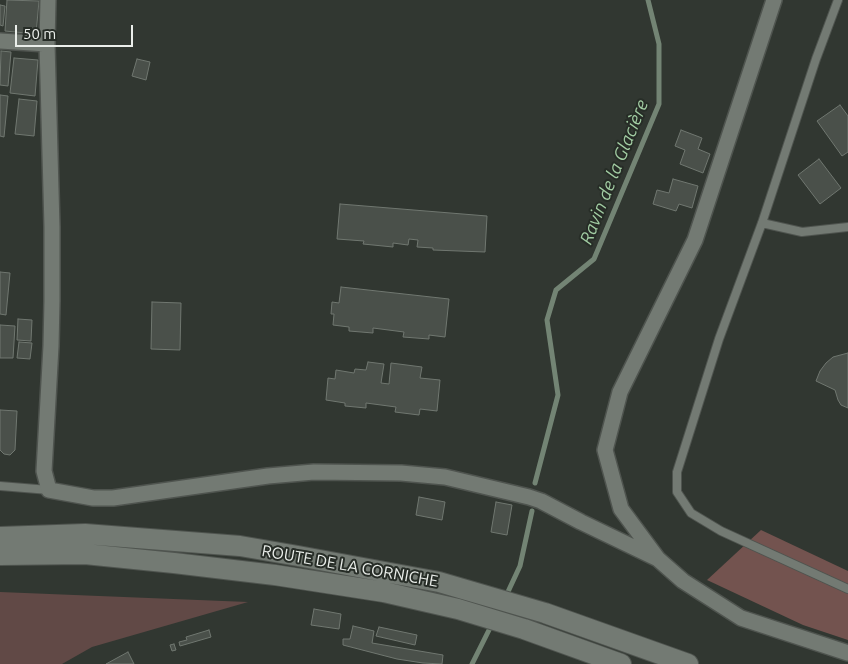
<!DOCTYPE html>
<html>
<head>
<meta charset="utf-8">
<style>
	body { margin:0 }
	#map { position:relative; width:848px; height:664px; overflow:hidden; background:#313731; font-family:Ubuntu,sans-serif }
	canvas { display:block }
	.scale { position:absolute; left:15px; top:25px; width:118px; height:22px; box-sizing:border-box; border:2px solid #eaeeea; border-top:0; padding-left:6px; font-size:15px; line-height:18px; white-space:nowrap; color:#eaeeea; -webkit-text-stroke:4px #272d27; paint-order:stroke }
</style>
</head>
<body>
<div id="map">
<canvas width="848" height="664"></canvas>
<div class="scale">50 m</div>
</div>
<script>
const context = document.querySelector('canvas').getContext('2d');
context.lineJoin = 'round';
function paint(path, color) { context.fillStyle = color; context.fill(path, 'evenodd'); }
const shape = rows => new Path2D(rows.map(r => 'M' + r).join(''));
function strokePath(path, color, width, dash) { context.strokeStyle = color; context.lineWidth = width; context.lineCap = dash ? 'butt' : 'round'; context.setLineDash(dash || []); context.stroke(path); }
function drawText(font, color, halo, rows, align = 'center') {
  context.font = font + ' Ubuntu,sans-serif'; context.lineWidth = 4; context.setLineDash([]); context.textBaseline = 'middle'; context.strokeStyle = halo; context.fillStyle = color; for (const [text, x, y, turn = 0] of rows) {
    context.save(); context.translate(x, y); context.rotate((+turn || 0) * Math.PI / 180); context.textAlign = isNaN(turn) ? turn : align; if (halo) context.strokeText(text, 0, 0); context.fillText(text, 0, 0); context.restore();
  }
}
paint(shape([
	[0,592,248,602,92,647,62,664,0,664]
]), '#614946');
paint(shape([
	[761,530,848,571,848,640,803,625,707,580]
]), '#73534f');
strokePath(shape([
	[535,483,558,395,547,320,556,290,594,259,659,104,659,44,648,0],
	[506,596,520,566,532,511],
	[472,664,492,624]
]), '#738474', 5);
const building = shape([
	[7,0,39,1,36,34,5,31,7,0],
	[0,5,5,6,3,26,0,25,0,5],
	[1,51,11,52,8,86,0,85,1,51],
	[14,58,38,60,35,96,10,93,14,58],
	[137,59,150,62,146,80,132,76,137,59],
	[0,95,8,96,4,137,0,136,0,95],
	[19,99,37,101,34,136,15,134,19,99],
	[840,105,848,116,848,152,842,156,817,121,840,105],
	[681,130,702,138,698,149,710,154,703,173,680,164,685,150,675,146,681,130],
	[819,159,841,188,820,204,798,175,819,159],
	[673,179,698,186,692,208,679,204,676,211,653,204,657,190,669,193,673,179],
	[340,204,487,216,485,252,433,250,433,248,417,247,418,240,409,239,408,245,393,243,393,247,363,244,364,241,337,239,340,204],
	[0,272,10,273,6,315,0,314,0,272],
	[341,287,449,299,445,337,429,335,429,339,403,337,404,332,373,328,373,333,349,331,349,327,333,325,334,314,331,314,332,302,339,303,341,287],
	[152,302,181,303,180,350,151,349,152,302],
	[18,319,32,320,31,341,17,340,18,319],
	[0,325,15,326,13,358,0,358,0,325],
	[19,342,32,343,30,359,17,358,19,342],
	[848,353,848,408,841,405,838,400,835,390,816,381,820,371,826,363,833,357,848,353],
	[368,362,384,364,381,383,389,384,391,363,422,367,420,378,440,380,437,411,420,409,419,415,395,412,396,407,366,403,366,408,345,406,345,403,326,400,328,378,335,379,336,370,354,373,355,369,366,370,368,362],
	[0,410,17,411,15,450,10,455,4,454,0,450,0,410],
	[419,497,445,502,442,520,416,515,419,497],
	[496,502,512,505,507,535,491,532,496,502],
	[314,609,341,614,339,629,311,625,314,609],
	[353,626,374,631,372,643,443,655,442,664,423,663,397,659,343,645,343,639,350,639,353,626],
	[379,627,417,635,415,645,376,636,379,627],
	[209,630,211,637,180,646,179,642,187,640,186,637,209,630],
	[174,644,176,650,172,651,170,645,174,644],
	[128,652,134,664,106,664,128,652]
]);
paint(building, '#4a504a');
strokePath(building, '#707770', 1);
const lane = shape([
	[838,0,816,59,762,223,719,339,677,472,677,492,691,513,721,531,848,589],
	[762,223,802,232,848,227],
	[0,486,49,490]
]);
const street = shape([
	[48,0,47,44,52,227,52,301,51,346,44,471,49,490,93,498,113,498,268,476,314,472,401,473,445,477,529,497,541,501,581,522,658,559],
	[774,0,695,240,620,392,605,450,621,509,658,559,683,581,741,618,848,653],
	[0,41,47,44]
]);
const secondary = shape([
	[0,537,85,534,240,546,298,556,439,582,545,613,688,664],
	[0,555,85,554,174,563,275,575,384,592,458,609,524,629,621,664]
]);
strokePath(lane, '#4f544f', 10);
strokePath(street, '#4f544f', 18);
strokePath(secondary, '#4f544f', 22);
strokePath(lane, '#737a73', 8);
strokePath(street, '#737a73', 15);
strokePath(secondary, '#737a73', 20);
drawText('16px', '#eaeeea', '#272d27', [
	["ROUTE DE LA CORNICHE",350,566,10]
]);
drawText('italic 18px', '#a2cda3', '#272d27', [
	["Ravin de la Glacière",614,172,-68]
]);
</script>
</body>
</html>
